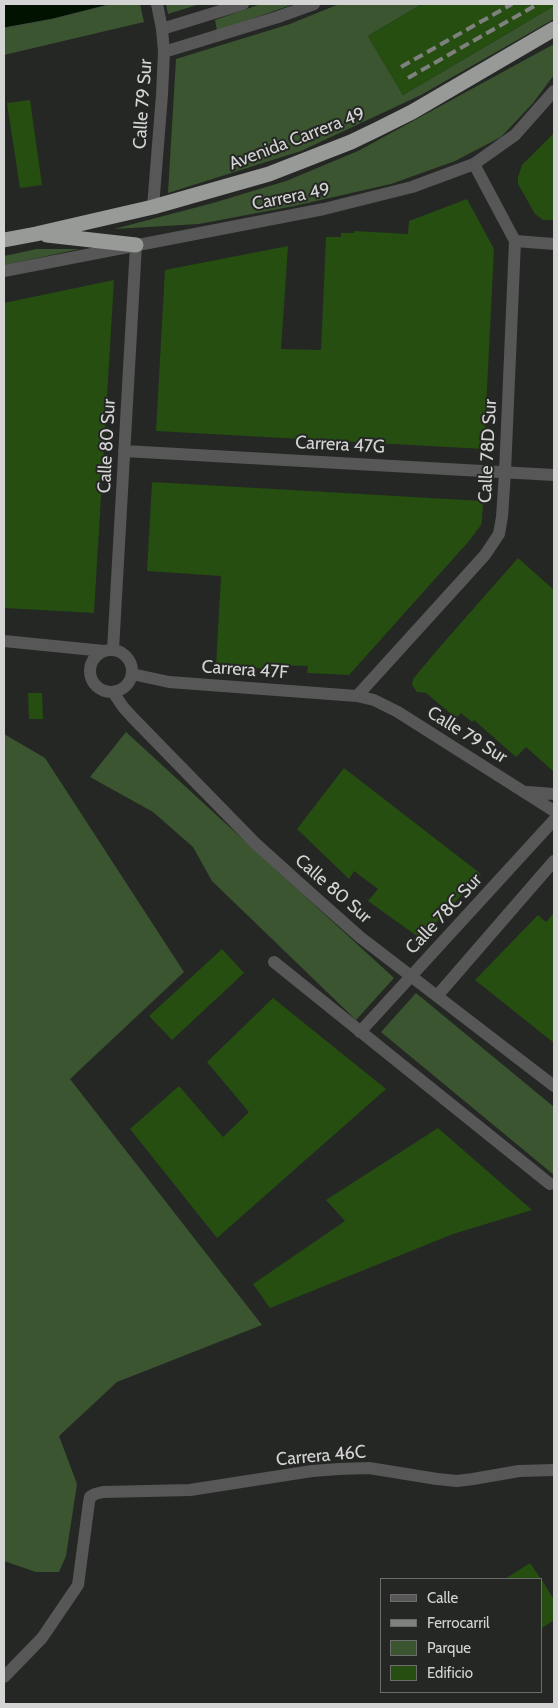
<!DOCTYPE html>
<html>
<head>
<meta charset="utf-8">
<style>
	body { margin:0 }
	#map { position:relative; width:558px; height:1708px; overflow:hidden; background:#252725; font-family:Cabin,sans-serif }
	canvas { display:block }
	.frame { position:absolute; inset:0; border:5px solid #d3d4d3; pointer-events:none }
	.legend { position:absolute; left:380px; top:1578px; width:162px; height:115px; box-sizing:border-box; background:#252725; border:1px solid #6b6c6b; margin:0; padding:6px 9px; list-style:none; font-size:15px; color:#d3d4d3 }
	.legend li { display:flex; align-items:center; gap:10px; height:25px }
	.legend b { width:25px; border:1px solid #6b6c6b }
</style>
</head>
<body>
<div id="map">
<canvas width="558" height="1708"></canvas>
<div class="frame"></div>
<ul class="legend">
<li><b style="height:6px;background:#565756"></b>Calle</li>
<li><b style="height:6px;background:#7f817f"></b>Ferrocarril</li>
<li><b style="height:14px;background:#3a552f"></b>Parque</li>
<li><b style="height:14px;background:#254e10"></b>Edificio</li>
</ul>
</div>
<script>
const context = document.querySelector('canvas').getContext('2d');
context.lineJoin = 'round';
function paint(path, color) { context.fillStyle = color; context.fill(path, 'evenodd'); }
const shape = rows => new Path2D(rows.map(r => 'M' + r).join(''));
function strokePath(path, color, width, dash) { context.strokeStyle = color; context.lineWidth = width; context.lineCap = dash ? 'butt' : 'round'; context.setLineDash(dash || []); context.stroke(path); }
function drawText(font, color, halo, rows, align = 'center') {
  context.font = font + ' Cabin,sans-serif'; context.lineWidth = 4; context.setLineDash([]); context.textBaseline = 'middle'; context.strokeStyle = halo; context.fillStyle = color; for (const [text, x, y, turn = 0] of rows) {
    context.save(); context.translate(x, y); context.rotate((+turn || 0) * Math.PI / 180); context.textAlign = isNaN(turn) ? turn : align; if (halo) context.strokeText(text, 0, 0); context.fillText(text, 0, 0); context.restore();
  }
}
paint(shape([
	[112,4,140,4,144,22,4,55,4,28,53,19],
	[166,4,200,4,168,14],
	[261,4,294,4,217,31,215,20],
	[339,4,422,4,368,36,403,95,554,6,554,19,421,95,301,151,168,193,176,59,290,24],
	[554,44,554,75,533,103,501,137,455,161,391,184,294,206,199,224,114,229,213,203,286,181,358,151],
	[37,249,80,249,4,265,4,256],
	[126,732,394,978,356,1020,212,881,193,847,153,812,90,777],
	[4,734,45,758,184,972,70,1079,262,1325,117,1382,59,1436,77,1484,66,1556,59,1572,36,1572,4,1561],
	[416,993,554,1107,554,1175,381,1032]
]), '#3a552f');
const water = shape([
	[4,4,112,4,53,19,4,28,4,4]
]);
paint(water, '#011300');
strokePath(water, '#404d3f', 1);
paint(shape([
	[422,4,554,4,554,6,403,95,368,36],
	[30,100,42,185,20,188,7,103],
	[554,133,554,220,543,220,535,214,518,184,518,177,522,165],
	[467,199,494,249,484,449,156,431,165,270,288,246,281,349,321,350,326,237,341,237,341,233,354,233,354,231,408,234,409,221],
	[114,280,94,613,4,608,4,303],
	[152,482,483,501,482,520,481,525,469,541,349,675,307,673,308,666,276,665,275,669,216,666,221,576,147,571],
	[518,558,554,590,554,772,526,747,516,757,474,720,472,722,461,713,456,718,426,693,417,692,412,685,413,679,438,649],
	[28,693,42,693,43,719,29,719],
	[344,768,481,874,421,939,368,901,378,889,354,871,349,879,297,829],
	[554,913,554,1043,475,980,538,915,546,922],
	[222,949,244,973,172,1040,149,1016],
	[273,998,386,1089,217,1238,130,1129,179,1086,223,1137,249,1112,207,1062],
	[438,1128,532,1210,453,1234,270,1308,253,1284,345,1221,326,1200],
	[530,1563,541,1579,505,1579],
	[542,1580,554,1600,554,1620,542,1628]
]), '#254e10');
strokePath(shape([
	[162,29,243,4],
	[164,52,278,17,314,4],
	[153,207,162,95,164,52,162,29,157,4],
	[515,241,554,244],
	[4,271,324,209,412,187,474,164,515,135,554,91],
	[124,451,554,475],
	[4,641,104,651],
	[113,650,136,245],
	'90 671a21 21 0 1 1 42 0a21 21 0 1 1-42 0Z',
	[132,674,169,682,357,696,374,700,398,712,554,811],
	[113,692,123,707,133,718,255,843,306,889,360,937,554,1086],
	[357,696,485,555,499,534,502,517,505,472,515,241,474,164],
	[527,792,554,794],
	[274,962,550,1184],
	[437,996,554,861],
	[360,1032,554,820],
	[4,1677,42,1638,78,1585,89,1502,90,1497,95,1494,103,1492,190,1490,312,1471,339,1469,369,1468,437,1479,457,1481,473,1479,519,1471,554,1470]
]), '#565756', 12);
strokePath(shape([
	[47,235,136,245],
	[4,240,36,234,153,207,269,174,351,142,378,129,412,112,554,29]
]), '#989a97', 15);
strokePath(shape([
	[401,67,512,4],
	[408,78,538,4]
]), '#7f817f', 4, [10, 5]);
drawText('18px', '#d3d4d3', '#252725', [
	["Calle 79 Sur",143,104,-86],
	["Avenida Carrera 49",297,139,-21],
	["Carrera 49",291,197,-11],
	["Carrera 47G",340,445,3],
	["Calle 80 Sur",107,446,-87],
	["Calle 78D Sur",488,451,-87],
	["Carrera 47F",245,670,4],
	["Calle 79 Sur",467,735,32],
	["Calle 80 Sur",333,889,41],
	["Calle 78C Sur",444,914,-47],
	["Carrera 46C",321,1456,-5]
]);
</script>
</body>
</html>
